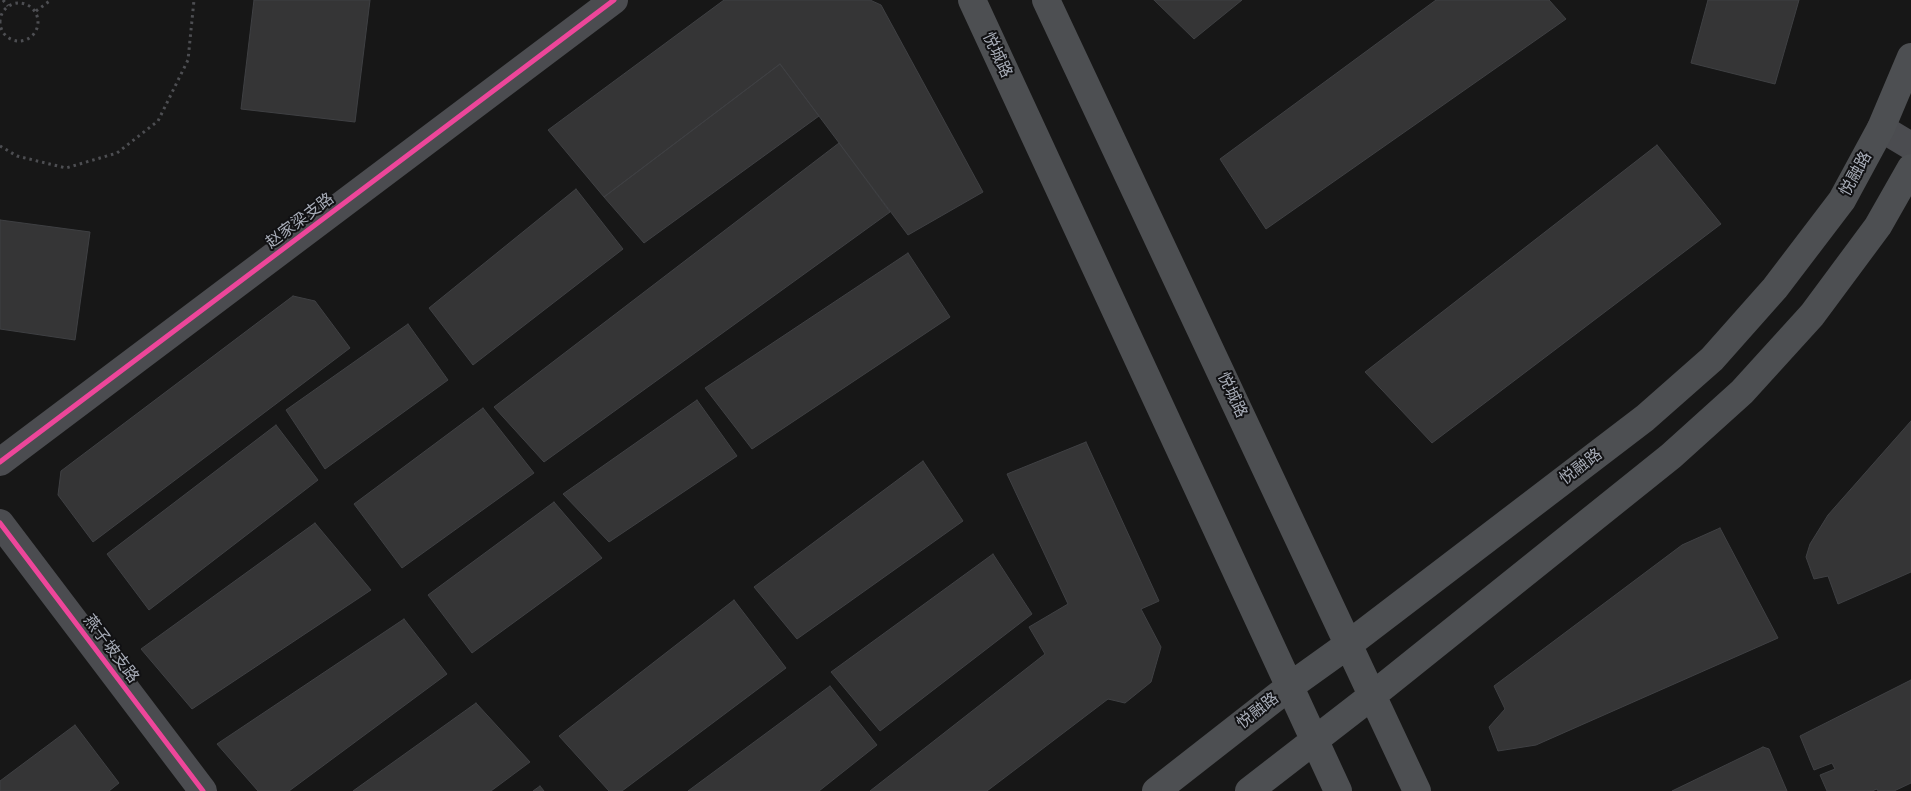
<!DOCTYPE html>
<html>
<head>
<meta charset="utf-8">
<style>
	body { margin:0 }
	canvas { display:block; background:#171717 }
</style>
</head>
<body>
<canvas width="1911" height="791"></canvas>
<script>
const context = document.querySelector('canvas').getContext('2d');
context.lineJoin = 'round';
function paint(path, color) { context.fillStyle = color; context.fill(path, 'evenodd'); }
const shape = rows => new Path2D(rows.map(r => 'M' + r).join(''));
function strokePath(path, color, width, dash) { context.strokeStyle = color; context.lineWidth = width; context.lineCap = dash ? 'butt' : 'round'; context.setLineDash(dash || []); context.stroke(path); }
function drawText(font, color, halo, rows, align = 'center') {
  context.font = font + ' "Open Sans","Noto Sans SC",sans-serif'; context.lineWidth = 4; context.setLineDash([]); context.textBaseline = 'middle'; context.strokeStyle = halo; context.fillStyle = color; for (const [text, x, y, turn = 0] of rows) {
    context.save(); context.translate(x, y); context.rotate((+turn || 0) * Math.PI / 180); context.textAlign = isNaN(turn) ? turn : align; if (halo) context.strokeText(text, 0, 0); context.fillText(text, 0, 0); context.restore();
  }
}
const building = shape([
	[254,0,370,0,355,122,241,109,254,0],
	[724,0,870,0,881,5,983,192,908,235,780,64,604,197,548,130,724,0],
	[1154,0,1242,0,1194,39,1154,0],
	[1436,0,1549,0,1566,19,1266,229,1220,159,1436,0],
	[1708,0,1799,0,1775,84,1691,63,1708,0],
	[780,64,819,116,644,243,604,197,780,64],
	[839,143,890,212,544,462,494,407,839,143],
	[1657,145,1721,224,1432,443,1365,372,1657,145],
	[576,189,623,249,473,365,429,308,576,189],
	[0,220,90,232,75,340,0,329,0,220],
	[908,253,950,317,752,449,705,388,908,253],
	[293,296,315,301,350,348,93,542,58,495,61,471,293,296],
	[408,324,448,380,325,469,286,410,408,324],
	[697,400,737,456,609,542,563,494,697,400],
	[483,408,534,473,402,568,354,504,483,408],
	[1911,421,1911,572,1838,604,1828,576,1814,579,1806,557,1810,544,1828,515,1911,421],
	[276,425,318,480,149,610,107,554,276,425],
	[1086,442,1159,601,1141,609,1161,647,1151,682,1125,703,1108,699,987,791,870,791,1045,654,1029,627,1068,604,1007,474,1086,442],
	[923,461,963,521,797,639,754,587,923,461],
	[554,502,602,558,472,653,428,595,554,502],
	[315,523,371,590,192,709,141,649,315,523],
	[1720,528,1778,638,1536,745,1498,751,1489,727,1505,709,1494,686,1682,545,1720,528],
	[993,554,1032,614,880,731,831,672,993,554],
	[734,600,786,668,622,791,609,791,559,736,734,600],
	[404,619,447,674,289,791,258,791,217,744,404,619],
	[1911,680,1911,783,1894,791,1878,791,1877,789,1872,791,1827,791,1820,775,1835,769,1832,763,1814,770,1800,736,1911,680],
	[830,686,877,745,819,791,688,791,830,686],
	[476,703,530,762,491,791,353,791,476,703],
	[75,725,119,783,109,791,0,791,0,781,75,725],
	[1763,747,1769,749,1787,791,1672,791,1763,747],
	[540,786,544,791,533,791,540,786]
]);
paint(building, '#353536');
strokePath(building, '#3f4043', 1);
strokePath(shape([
	[3,0,8,6],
	'0 22a19 19 0 1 1 38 0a19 19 0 1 1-38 0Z',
	[36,11,51,0],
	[0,146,17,156,66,168,117,153,158,121,188,60,194,0]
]), '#4d4e52', 3, [2.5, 4]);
strokePath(shape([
	[1881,128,1911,146],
	[0,462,614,0],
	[0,523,203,791]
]), '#4b4c50', 28);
strokePath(shape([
	[972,0,1338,791],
	[1046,0,1417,791],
	[1156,791,1289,687,1349,644,1645,418,1712,359,1775,288,1842,200,1881,128,1911,57],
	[1249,791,1373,695,1671,456,1742,392,1812,315,1878,226,1911,168]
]), '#4d4f52', 28);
strokePath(shape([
	[0,462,614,0],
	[0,523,203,791]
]), '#ed469a', 5);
drawText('16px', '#a8adb8', '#111113', [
	["悦城路",997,55,65],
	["悦融路",1856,174,-61],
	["赵家梁支路",300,221,-37],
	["悦城路",1232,395,65],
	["悦融路",1581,467,-37],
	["燕子坡支路",111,649,53],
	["悦融路",1258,711,-38]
]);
</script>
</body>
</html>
